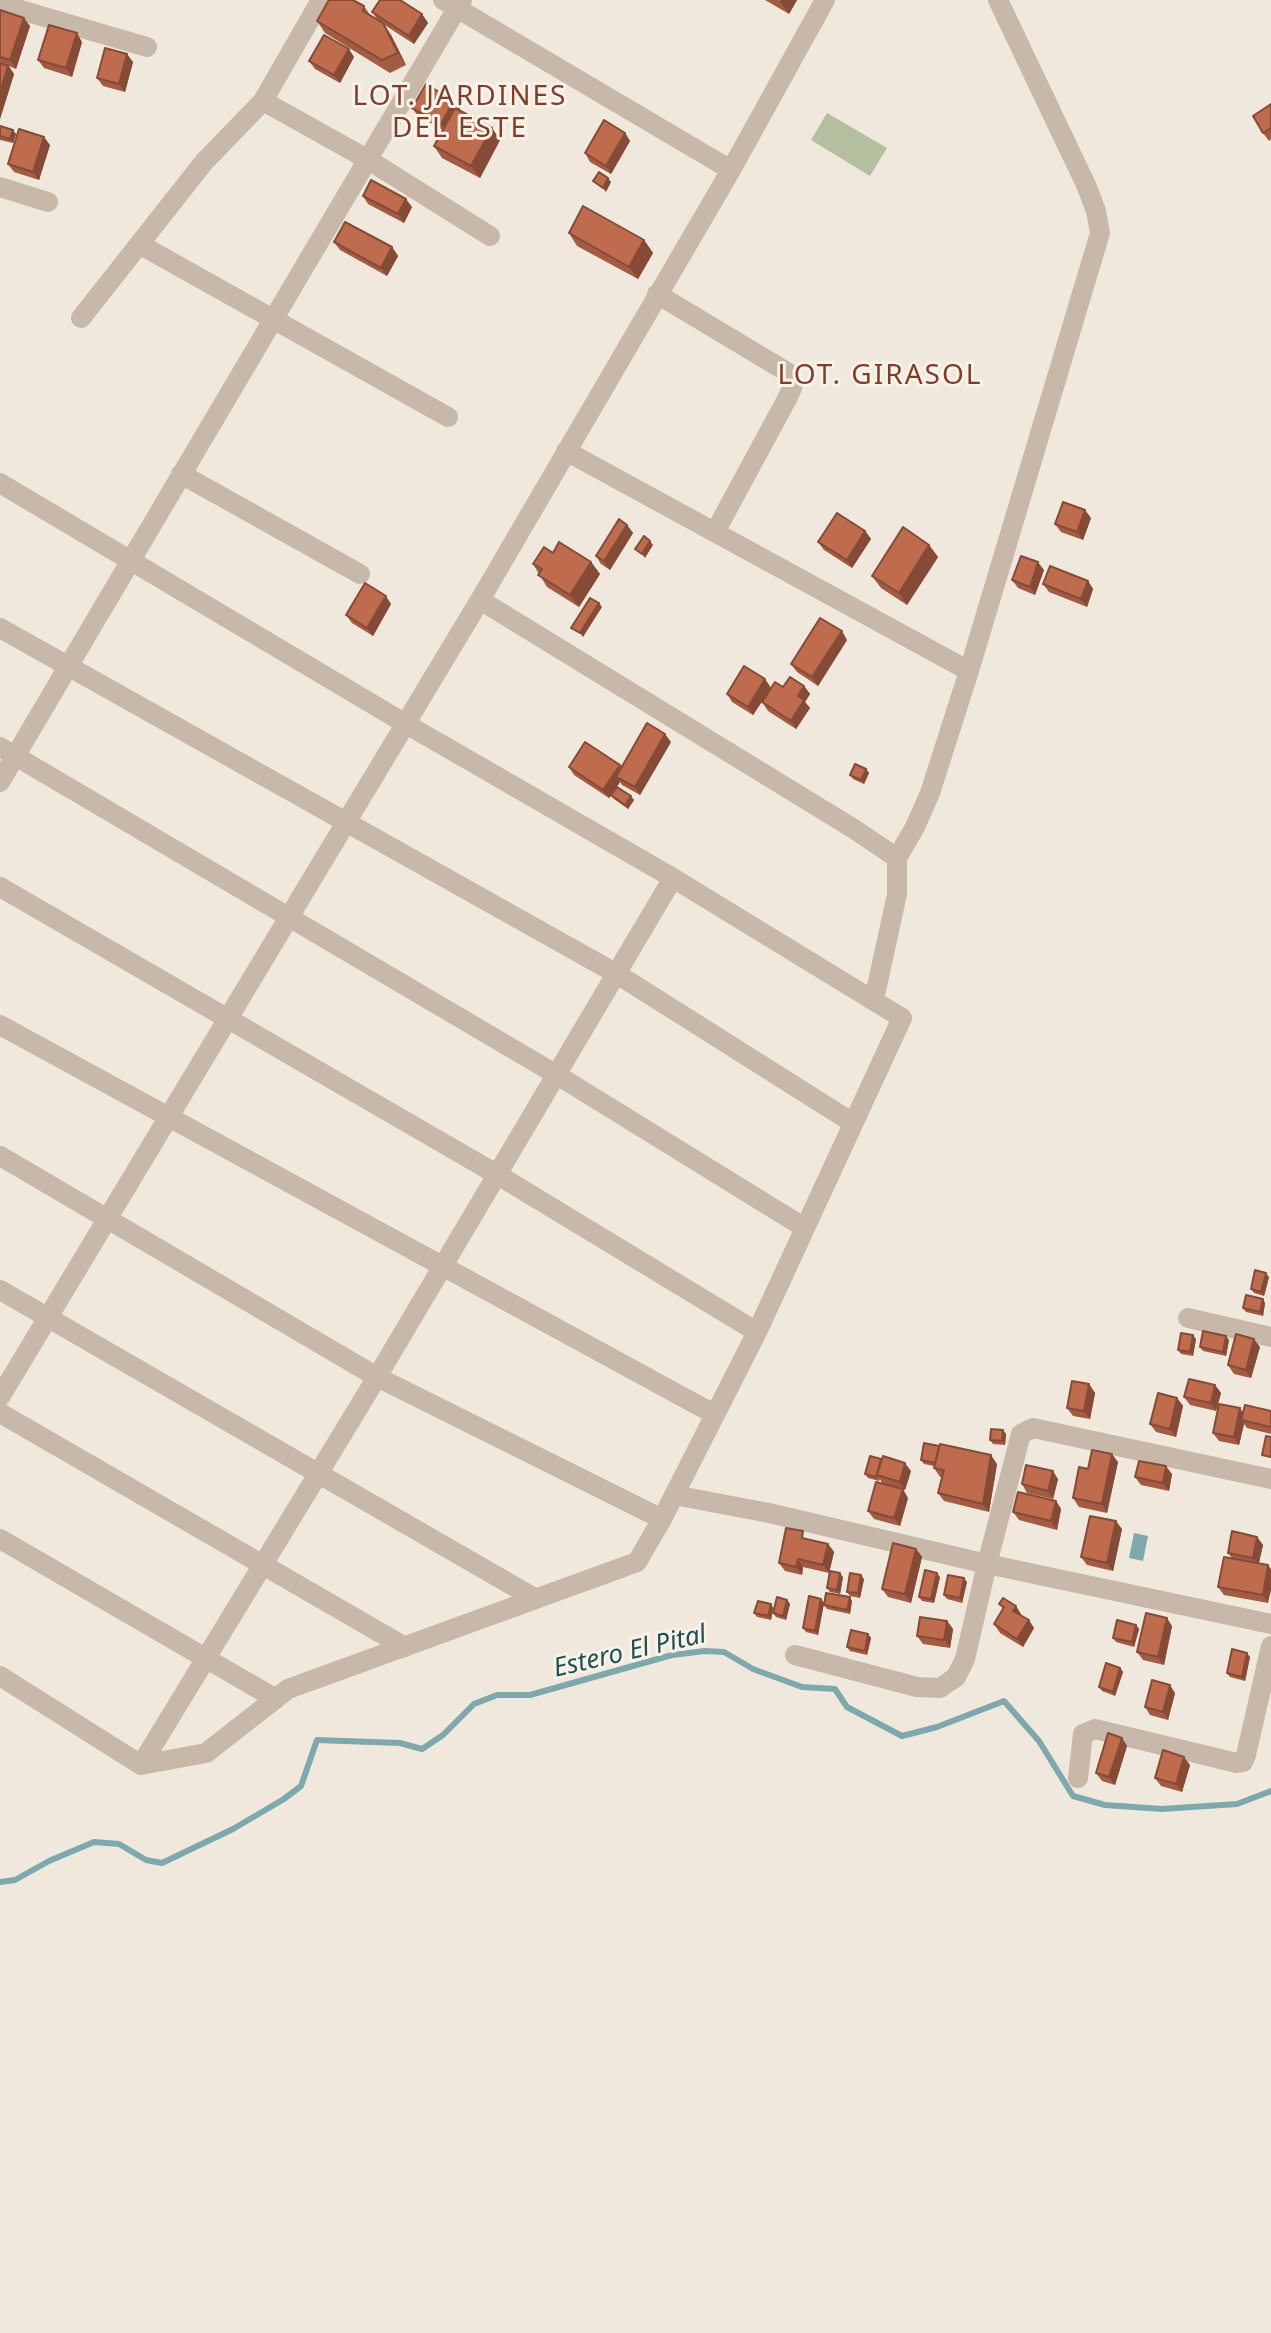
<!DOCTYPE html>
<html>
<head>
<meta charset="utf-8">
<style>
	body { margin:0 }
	canvas { display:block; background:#f1e8dd }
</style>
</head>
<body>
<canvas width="1271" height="2333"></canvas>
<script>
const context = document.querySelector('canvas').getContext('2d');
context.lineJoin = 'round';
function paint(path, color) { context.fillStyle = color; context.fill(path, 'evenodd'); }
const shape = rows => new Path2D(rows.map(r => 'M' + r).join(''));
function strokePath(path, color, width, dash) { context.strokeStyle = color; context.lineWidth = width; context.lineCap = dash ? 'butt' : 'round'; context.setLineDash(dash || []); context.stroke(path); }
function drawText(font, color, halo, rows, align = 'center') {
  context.font = font + ' "Noto Sans",sans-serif'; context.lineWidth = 6; context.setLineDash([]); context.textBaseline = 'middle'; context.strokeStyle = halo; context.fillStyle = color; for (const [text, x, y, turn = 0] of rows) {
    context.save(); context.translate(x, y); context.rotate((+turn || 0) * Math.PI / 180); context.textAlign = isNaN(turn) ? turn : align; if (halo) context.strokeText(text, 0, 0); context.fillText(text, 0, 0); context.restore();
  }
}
paint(shape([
	[827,113,887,148,870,176,811,140]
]), '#b3bf9e');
paint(shape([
	[1134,1533,1148,1536,1143,1561,1129,1558]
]), '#7ea9ac');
strokePath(shape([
	[0,1882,15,1880,49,1861,94,1842,119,1844,146,1860,162,1863,233,1829,284,1799,301,1786,317,1740,400,1743,422,1749,443,1735,474,1704,497,1695,530,1695,672,1655,705,1651,724,1652,753,1669,802,1687,835,1689,847,1707,902,1736,937,1727,1004,1701,1039,1741,1073,1796,1105,1805,1162,1809,1237,1804,1271,1791]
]), '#7ea9ac', 6);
strokePath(shape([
	[443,0,731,170],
	[825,0,731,170,480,600,854,829,897,858],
	[0,4,147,47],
	[263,101,321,0],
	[0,187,48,202],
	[139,244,448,417],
	[657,294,787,372,791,379,792,388,788,397,715,532],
	[81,318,204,162,263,101,367,159,490,236],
	[566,451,969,671],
	[181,474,360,574],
	[0,483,406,724,673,878,377,1377,0,1156],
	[0,628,617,974,853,1123],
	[0,747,557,1075,805,1228],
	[0,782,462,0],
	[0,887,498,1175,757,1332],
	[874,1000,897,894,897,858,915,827,930,793,969,671,1100,233,1096,211,1087,187,998,0],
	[0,1025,714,1414],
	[0,1290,536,1599],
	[1188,1318,1271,1337],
	[0,1397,480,600],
	[0,1413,405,1647],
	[674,1495,769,1513,987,1564,1021,1434,1033,1428,1271,1479],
	[0,1539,276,1699],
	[795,1655,917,1687,940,1688,956,1677,965,1659,987,1564,1271,1624],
	[0,1676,141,1765,206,1753,288,1689,637,1562,662,1519],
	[141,1765,377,1377,662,1519,757,1332,902,1018,673,878],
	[1078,1778,1083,1734,1095,1729,1237,1763,1243,1762,1246,1755,1271,1646]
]), '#c8b8aa', 20);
paint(shape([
	[765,0,797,0,789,14],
	[364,6,370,15,378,20,372,12,422,14,428,23,414,44,383,24,391,35,406,65,390,73,325,33,317,21],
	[0,10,30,26,16,69,9,66,14,74,0,119],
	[82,42,72,77,44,68,38,60],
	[354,57,340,83,315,69,309,61],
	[133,62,125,92,103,86,97,78],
	[454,101,460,109,459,110,492,128,500,140,480,178,442,158,434,146,443,130,418,116,412,108],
	[1271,104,1271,139,1269,141,1263,133],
	[0,126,16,134,13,143,0,140],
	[625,133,630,141,611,174,590,162,585,153],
	[50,145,39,180,14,172,8,164],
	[363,196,412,207,404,223,368,204],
	[569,233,644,240,653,253,638,279,577,246],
	[334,242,392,247,398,256,387,276,340,250],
	[1091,518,1083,540,1061,532,1055,524],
	[627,525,633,533,610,570,601,564,596,556],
	[865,531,871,539,852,568,824,550,818,542],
	[929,545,938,557,907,605,881,588,872,576],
	[591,562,600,574,579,607,547,587,533,564],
	[1044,570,1035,595,1018,588,1012,580],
	[1088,581,1093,589,1087,607,1049,592,1043,584],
	[391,604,373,636,352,623,346,615],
	[847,640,818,686,797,672,791,664],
	[765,679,771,688,753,715,732,702,727,694],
	[804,686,810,694,805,702,810,708,796,729,768,711,762,702],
	[671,742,640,795,622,785,620,782,617,787,634,800,628,809,614,799,611,796,609,798,574,775,569,767,622,767],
	[866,769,869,773,864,784,853,779,850,775],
	[1269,1277,1264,1296,1254,1293,1251,1289],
	[1265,1303,1263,1316,1246,1312,1243,1308],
	[1196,1339,1193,1356,1181,1354,1178,1350],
	[1229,1340,1226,1356,1203,1351,1200,1347],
	[1260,1347,1251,1378,1234,1374,1228,1365],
	[1089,1384,1095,1393,1090,1419,1073,1416,1067,1408],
	[1215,1385,1221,1393,1216,1411,1190,1405,1184,1397],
	[1177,1398,1183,1406,1176,1437,1156,1432,1150,1424],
	[1271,1411,1271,1434,1247,1428,1244,1424,1239,1445,1219,1441,1213,1433,1243,1413],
	[1003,1430,1006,1434,1005,1445,993,1444,990,1440],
	[921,1460,997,1464,989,1512,944,1501,938,1493,942,1477,940,1477,934,1468,934,1466,924,1464],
	[1118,1462,1107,1513,1079,1507,1073,1498,1088,1469],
	[911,1471,905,1490,882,1483,880,1479,879,1481,868,1478,865,1474],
	[1172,1474,1169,1491,1141,1485,1135,1477],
	[1058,1479,1053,1499,1027,1493,1022,1484],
	[908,1498,900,1526,874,1519,868,1511],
	[1056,1501,1061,1509,1057,1530,1019,1520,1013,1512],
	[1122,1529,1113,1571,1087,1565,1081,1557],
	[1257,1537,1263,1545,1259,1563,1268,1603,1224,1595,1218,1587,1232,1558,1228,1553],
	[809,1540,828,1544,834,1552,829,1573,803,1567,802,1575,785,1571,779,1563],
	[916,1549,922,1557,911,1603,888,1597,882,1589],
	[843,1577,840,1594,830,1592,827,1588],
	[940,1577,934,1603,922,1601,919,1597],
	[864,1579,860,1598,850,1596,847,1592],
	[967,1582,962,1603,947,1599,944,1595],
	[821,1599,824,1603,818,1635,806,1632,803,1628],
	[787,1600,790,1604,786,1620,776,1617,773,1613],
	[852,1601,850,1614,827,1609,824,1605],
	[771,1604,773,1608,771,1620,757,1617,754,1613],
	[999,1604,1021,1614,1021,1616,1034,1628,1023,1647,1000,1633,994,1624,1003,1609],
	[947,1621,953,1629,950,1648,923,1644,917,1636],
	[1136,1625,1139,1629,1134,1647,1116,1642,1113,1638],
	[1172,1626,1164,1665,1143,1660,1137,1652],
	[868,1634,871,1638,867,1655,850,1651,847,1647],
	[1250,1657,1245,1681,1230,1677,1227,1673],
	[1120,1668,1123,1672,1115,1696,1102,1691,1099,1687],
	[1175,1693,1168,1720,1150,1715,1145,1707],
	[1122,1738,1127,1746,1115,1785,1102,1781,1096,1773],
	[1190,1765,1182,1792,1161,1786,1155,1778]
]), '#a35c43');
paint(shape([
	[781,0,797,0,789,14,780,2],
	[422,14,428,23,414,44,409,36],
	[24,18,30,26,16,69,10,60],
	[383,23,391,35,406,65,398,53],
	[77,33,82,42,72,77,66,68],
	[349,49,354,57,340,83,334,75],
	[127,54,133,62,125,92,119,84],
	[8,66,14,74,0,119,0,92],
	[454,101,460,109,447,132,441,124],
	[492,128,500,140,480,178,471,166],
	[13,130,16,134,13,143,10,139],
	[625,133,630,141,611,174,606,166],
	[44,137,50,145,39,180,33,172],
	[608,178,611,182,606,192,603,188],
	[406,199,412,207,404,223,398,214],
	[644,240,653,253,638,279,629,267],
	[392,247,398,256,387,276,381,268],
	[1085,510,1091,518,1083,540,1077,532],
	[627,525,633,533,610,570,604,561],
	[865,531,871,539,852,568,847,560],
	[650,541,653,545,645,558,642,554],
	[929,545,938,557,907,605,899,593],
	[591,562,600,574,579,607,570,595],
	[1038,562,1044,570,1035,595,1030,587],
	[1088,581,1093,589,1087,607,1081,599],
	[386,596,391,604,373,636,367,628],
	[599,603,602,607,583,637,580,633],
	[842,631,847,640,818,686,812,677],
	[765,679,771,688,753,715,748,707],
	[804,686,810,694,805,702,810,708,796,729,791,721,798,696],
	[665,734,671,742,640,795,635,787],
	[620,765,626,773,616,777,620,782,609,798,603,790],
	[866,769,869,773,864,784,861,780],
	[631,796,634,800,628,809,625,805],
	[1266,1273,1269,1277,1264,1296,1261,1292],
	[1263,1299,1265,1303,1263,1316,1260,1312],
	[1193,1335,1196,1339,1193,1356,1190,1352],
	[1226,1336,1229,1340,1226,1356,1223,1352],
	[1254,1339,1260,1347,1251,1378,1246,1370],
	[1089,1384,1095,1393,1090,1419,1084,1411],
	[1215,1385,1221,1393,1216,1411,1211,1403],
	[1177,1398,1183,1406,1176,1437,1170,1429],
	[1240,1408,1245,1416,1241,1420,1244,1424,1239,1445,1234,1437],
	[1003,1430,1006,1434,1005,1445,1002,1441],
	[1112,1454,1118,1462,1107,1513,1102,1504],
	[991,1455,997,1464,989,1512,983,1504],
	[905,1463,911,1471,905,1490,900,1482],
	[1166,1466,1172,1474,1169,1491,1163,1483],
	[1053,1471,1058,1479,1053,1499,1048,1491],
	[903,1489,908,1498,900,1526,894,1518],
	[1056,1501,1061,1509,1057,1530,1051,1521],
	[1116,1521,1122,1529,1113,1571,1107,1563],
	[1257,1537,1263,1545,1258,1566,1253,1558],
	[828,1544,834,1552,829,1573,823,1565],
	[916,1549,922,1557,911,1603,905,1594],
	[798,1559,803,1567,802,1575,796,1567],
	[1268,1565,1271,1569,1271,1590,1268,1603,1263,1595],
	[840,1573,843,1577,840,1594,837,1590],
	[937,1573,940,1577,934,1603,931,1599],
	[861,1575,864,1579,860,1598,858,1593],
	[964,1578,967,1582,962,1603,960,1598],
	[850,1597,852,1601,850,1614,847,1610],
	[821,1599,824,1603,818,1635,815,1631],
	[787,1600,790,1604,786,1620,783,1616],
	[771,1604,773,1608,771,1620,768,1616],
	[1016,1606,1021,1614,1019,1619,1013,1611],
	[1167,1618,1172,1626,1164,1665,1158,1657],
	[1029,1620,1034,1628,1023,1647,1017,1639],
	[947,1621,953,1629,950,1648,944,1640],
	[1136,1625,1139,1629,1134,1647,1132,1642],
	[868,1634,871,1638,867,1655,865,1651],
	[1247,1653,1250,1657,1245,1681,1242,1677],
	[1120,1668,1123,1672,1115,1696,1113,1692],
	[1170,1685,1175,1693,1168,1720,1163,1712],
	[1122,1738,1127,1746,1115,1785,1109,1777],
	[1184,1757,1190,1765,1182,1792,1176,1784]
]), '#854b37');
const building = shape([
	[329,0,353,0,364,6,363,11,383,23,398,53,382,60,317,21,329,0],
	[380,0,400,0,422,14,409,36,372,12,380,0],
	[0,10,24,18,10,60,0,57,0,10],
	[49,25,77,33,66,68,38,60,49,25],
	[324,35,349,49,334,75,309,61,324,35],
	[105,48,127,54,119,84,97,78,105,48],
	[0,63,8,66,0,92,0,63],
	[426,84,454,101,441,124,412,108,426,84],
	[1271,104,1271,128,1263,133,1253,116,1271,104],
	[455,108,492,128,471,166,434,146,455,108],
	[604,120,625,133,606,166,585,153,604,120],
	[0,126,13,130,10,139,0,136,0,126],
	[19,129,44,137,33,172,8,164,19,129],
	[599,172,608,178,603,188,593,181,599,172],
	[371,180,406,199,398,214,363,196,371,180],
	[583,206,644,240,629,267,569,233,583,206],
	[345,222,392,247,381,268,334,242,345,222],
	[1063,502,1085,510,1077,532,1055,524,1063,502],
	[837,513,865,531,847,560,818,542,837,513],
	[619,519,627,525,604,561,596,556,619,519],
	[903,527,929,545,899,593,872,576,903,527],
	[644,536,650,541,642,554,635,549,644,536],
	[559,542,591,562,570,595,538,575,542,569,533,564,544,547,553,553,559,542],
	[1021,556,1038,562,1030,587,1012,580,1021,556],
	[1050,566,1088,581,1081,599,1043,584,1050,566],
	[365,583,386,596,367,628,346,615,365,583],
	[590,598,599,603,580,633,571,628,590,598],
	[820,618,842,631,812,677,791,664,820,618],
	[744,666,765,679,748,707,727,694,744,666],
	[790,677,804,686,798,696,804,700,791,721,762,702,775,682,783,687,790,677],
	[647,723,665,734,635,787,616,777,647,723],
	[585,742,620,765,603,790,569,767,585,742],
	[855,764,866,769,861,780,850,775,855,764],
	[617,787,631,796,625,805,611,795,617,787],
	[1255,1270,1266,1273,1261,1292,1251,1289,1255,1270],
	[1246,1295,1263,1299,1260,1312,1243,1308,1246,1295],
	[1203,1331,1226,1336,1223,1352,1200,1347,1203,1331],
	[1181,1333,1193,1335,1190,1352,1178,1350,1181,1333],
	[1236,1334,1254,1339,1246,1370,1228,1365,1236,1334],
	[1189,1379,1215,1385,1211,1403,1184,1397,1189,1379],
	[1072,1381,1089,1384,1084,1411,1067,1408,1072,1381],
	[1158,1393,1177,1398,1170,1429,1150,1424,1158,1393],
	[1219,1404,1240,1408,1234,1437,1213,1433,1219,1404],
	[1245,1405,1271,1411,1271,1427,1241,1420,1245,1405],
	[991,1429,1003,1430,1002,1441,990,1440,991,1429],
	[1266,1436,1271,1437,1271,1457,1262,1455,1266,1436],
	[924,1443,939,1446,935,1463,921,1460,924,1443],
	[940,1444,991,1455,983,1504,938,1493,944,1470,934,1468,940,1444],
	[1092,1450,1112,1454,1102,1504,1073,1498,1079,1467,1088,1469,1092,1450],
	[870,1456,881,1459,876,1477,865,1474,870,1456],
	[883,1456,905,1463,900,1482,877,1475,883,1456],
	[1139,1461,1166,1466,1163,1483,1135,1477,1139,1461],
	[1026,1465,1053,1471,1048,1491,1022,1484,1026,1465],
	[876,1482,903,1489,894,1518,868,1511,876,1482],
	[1018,1492,1056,1501,1051,1521,1013,1512,1018,1492],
	[1090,1516,1116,1521,1107,1563,1081,1557,1090,1516],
	[786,1528,803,1531,802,1538,828,1544,823,1565,798,1559,796,1567,779,1563,786,1528],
	[1232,1531,1257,1537,1253,1558,1228,1553,1232,1531],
	[893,1543,916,1549,905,1594,882,1589,893,1543],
	[1224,1557,1268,1565,1263,1595,1218,1587,1224,1557],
	[925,1570,937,1573,931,1599,919,1597,925,1570],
	[830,1571,840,1573,837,1590,827,1588,830,1571],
	[850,1573,861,1575,858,1593,847,1592,850,1573],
	[948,1575,964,1578,960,1598,944,1595,948,1575],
	[826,1593,850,1597,847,1610,824,1605,826,1593],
	[809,1596,821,1599,815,1631,803,1628,809,1596],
	[777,1597,787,1600,783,1616,773,1613,777,1597],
	[1003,1598,1016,1606,1013,1611,1029,1620,1017,1639,994,1624,1004,1607,999,1604,1003,1598],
	[758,1601,771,1604,768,1616,754,1613,758,1601],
	[1146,1613,1167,1618,1158,1657,1137,1652,1146,1613],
	[920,1617,947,1621,944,1640,917,1636,920,1617],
	[1117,1620,1136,1625,1132,1642,1113,1638,1117,1620],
	[851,1630,868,1634,865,1651,847,1647,851,1630],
	[1232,1649,1247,1653,1242,1677,1227,1673,1232,1649],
	[1106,1663,1120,1668,1113,1692,1099,1687,1106,1663],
	[1152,1680,1170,1685,1163,1712,1145,1707,1152,1680],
	[1108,1733,1122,1738,1109,1777,1096,1773,1108,1733],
	[1163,1750,1184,1757,1176,1784,1155,1778,1163,1750]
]);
paint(building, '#be6b4e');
strokePath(building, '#854b37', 2);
drawText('italic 26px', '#215055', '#f8f2e9', [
	["Estero El Pital",630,1652,-13]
]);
context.letterSpacing = '2px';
drawText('28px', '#7f3e27', '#f8f2e9', [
	["LOT. JARDINES",460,97],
	["DEL ESTE",460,129],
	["LOT. GIRASOL",880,376]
]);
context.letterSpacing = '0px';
</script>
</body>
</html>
